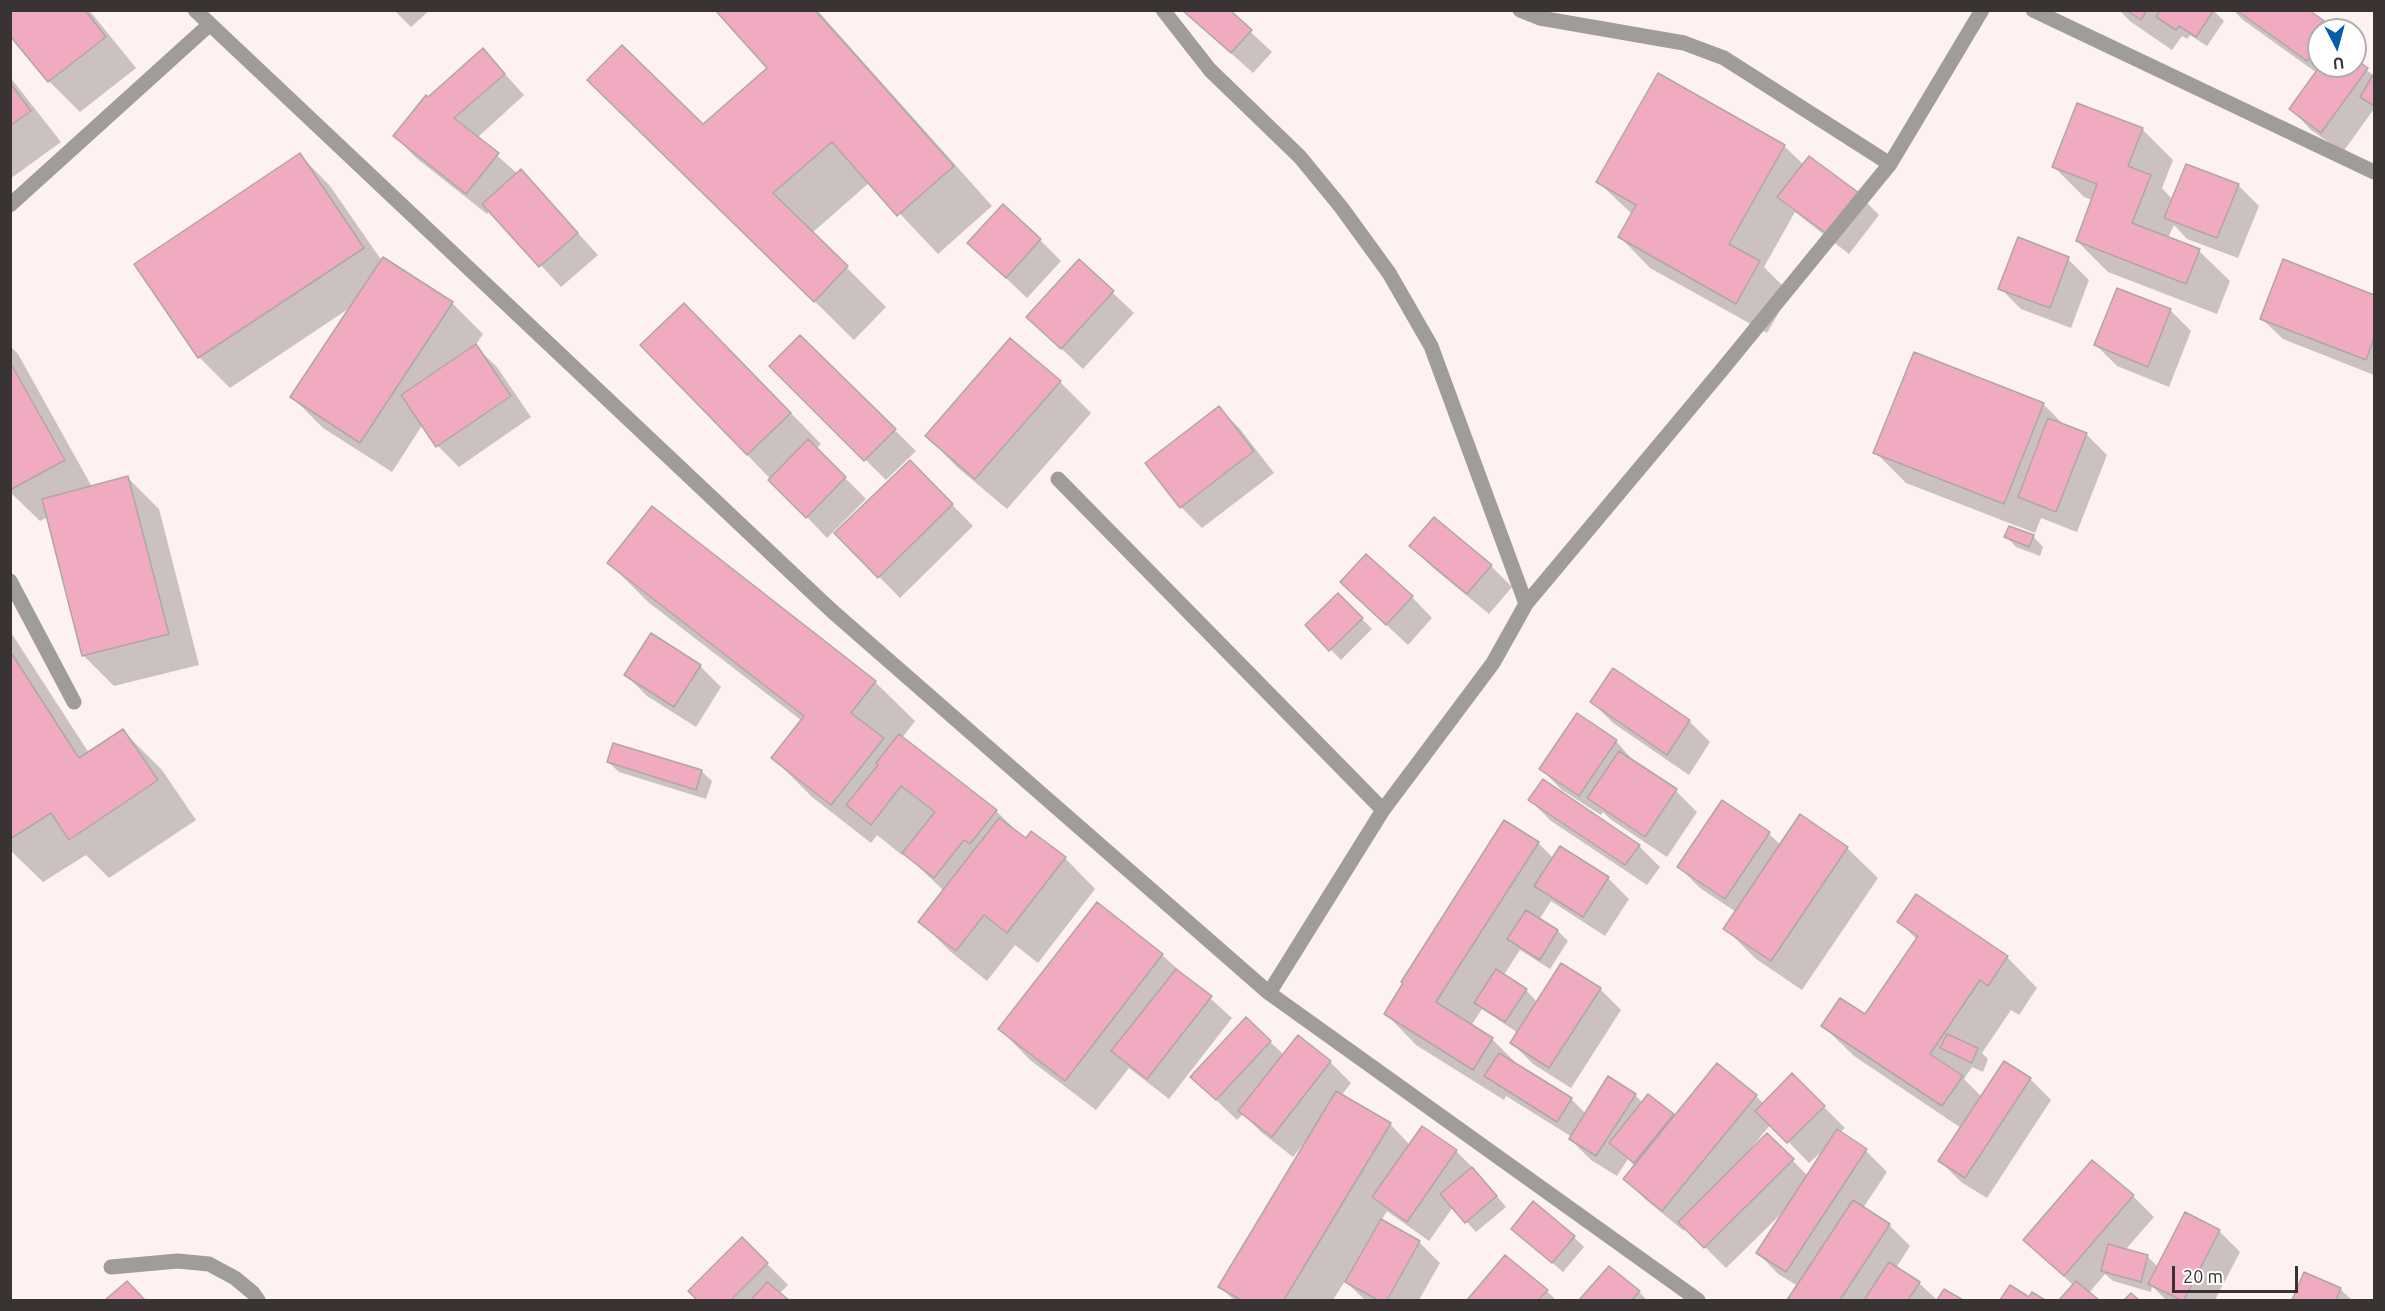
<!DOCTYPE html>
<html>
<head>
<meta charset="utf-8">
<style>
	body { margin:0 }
	#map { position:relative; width:2385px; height:1311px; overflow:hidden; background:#fef2f0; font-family:Ubuntu,sans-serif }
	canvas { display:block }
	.frame { position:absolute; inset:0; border:12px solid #393433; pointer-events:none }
	.north { position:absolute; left:2307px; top:18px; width:60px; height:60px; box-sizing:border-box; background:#fff; border:2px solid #b0aead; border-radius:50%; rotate:174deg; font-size:16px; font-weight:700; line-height:24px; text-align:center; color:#393433 }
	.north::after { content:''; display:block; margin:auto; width:21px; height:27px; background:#045caa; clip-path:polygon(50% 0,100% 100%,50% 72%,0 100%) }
	.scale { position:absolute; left:2172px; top:1266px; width:126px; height:27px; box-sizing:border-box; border:3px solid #393433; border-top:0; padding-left:8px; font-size:18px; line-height:21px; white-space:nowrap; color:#393433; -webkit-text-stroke:4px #fff; paint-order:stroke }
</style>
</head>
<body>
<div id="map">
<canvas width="2385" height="1311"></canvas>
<div class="frame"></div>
<div class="north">U</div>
<div class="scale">20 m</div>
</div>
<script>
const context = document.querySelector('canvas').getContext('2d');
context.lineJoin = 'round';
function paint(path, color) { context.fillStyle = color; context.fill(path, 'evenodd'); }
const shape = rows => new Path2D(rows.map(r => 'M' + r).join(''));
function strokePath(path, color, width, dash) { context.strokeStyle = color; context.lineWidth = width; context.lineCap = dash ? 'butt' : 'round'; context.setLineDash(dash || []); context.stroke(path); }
paint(shape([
	[10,10,89,10,136,68,80,112,49,81],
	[394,10,430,10,411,27],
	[717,10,817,10,992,206,938,254,870,182,812,233,886,307,854,340,629,119,703,126,769,69],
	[1183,10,1227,10,1272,52,1253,73],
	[2119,10,2213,10,2224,21,2207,46,2190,35,2187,39,2182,36,2172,50,2131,22],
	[2233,10,2307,10,2333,30,2319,30,2319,66,2355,66,2355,61,2374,76,2374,109,2343,152,2311,130,2291,109,2317,73,2243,20],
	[483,50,524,95,477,138,518,174,521,171,598,255,561,287,490,210,487,214,415,157,395,136,428,99],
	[10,77,61,142,10,179],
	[2142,129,2173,160,2162,188,2173,200,2238,185,2259,206,2238,258,2187,239,2174,225,2168,238,2199,251,2230,281,2217,314,2108,272,2077,241,2092,200,2084,197,2053,166],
	[1784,146,1804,165,1858,194,1879,215,1849,254,1795,212,1764,267,1790,293,1767,333,1650,268,1620,237,1632,214,1598,182],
	[300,155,330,186,382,261,383,259,452,303,483,334,475,346,497,367,531,417,459,467,438,446,423,424,392,472,323,428,292,397,351,307,230,388,200,358,136,265],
	[1040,240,1061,261,1027,298,990,263],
	[2068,259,2089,280,2071,328,2021,309,2000,288],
	[1079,261,1134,313,1083,369,1028,317],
	[2284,261,2374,296,2374,375,2283,339,2261,318],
	[2170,310,2191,331,2169,387,2117,366,2096,345],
	[715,335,821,444,816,449,866,499,827,538,642,345],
	[800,337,916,451,886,480,771,366],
	[10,346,18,354,92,487,128,478,159,509,199,665,114,686,83,655,48,517,40,521,10,492],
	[1060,382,1091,413,1007,509,957,467,927,436],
	[2043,404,2066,427,2086,434,2107,455,2077,532,2041,518,2035,533,1906,483,1875,452],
	[1219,408,1240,429,1274,473,1202,528,1181,507,1147,463],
	[910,462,973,526,900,598,836,533],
	[2006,536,2033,536,2043,547,2040,556,2016,547],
	[1411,546,1491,566,1512,587,1489,614,1432,567],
	[609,563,875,682,915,721,902,738,996,811,1023,837,1065,858,1095,889,1038,963,1015,945,987,981,951,952,920,922,944,891,904,853,902,855,877,835,871,843,812,797,773,758,802,721,648,602],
	[1338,595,1372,629,1341,660,1307,625],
	[1412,597,1432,618,1408,645,1363,603],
	[10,631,89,753,123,731,162,770,196,820,109,878,86,855,43,882,10,850],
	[700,666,721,687,696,727,647,696,626,675],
	[1613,670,1689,721,1710,742,1689,775,1613,723,1592,702],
	[1616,741,1636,764,1676,791,1697,812,1667,857,1610,819,1603,812,1601,815,1562,790,1541,769],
	[608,762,701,771,712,781,706,799,619,772],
	[1530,800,1639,846,1660,867,1647,885,1551,821],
	[1723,802,1769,834,1781,845,1847,848,1878,878,1802,990,1756,959,1725,928,1736,912,1700,888,1679,867],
	[1538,843,1554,859,1608,878,1629,899,1605,936,1551,901,1539,920,1558,931,1568,941,1550,969,1520,950,1503,976,1526,990,1537,1002,1600,989,1621,1010,1571,1088,1533,1064,1512,1043,1518,1033,1482,1009,1471,1026,1492,1039,1521,1068,1571,1099,1586,1114,1635,1095,1643,1103,1675,1117,1756,1096,1764,1104,1792,1075,1845,1128,1839,1133,1866,1151,1887,1172,1863,1208,1889,1225,1910,1246,1896,1268,1919,1283,1937,1300,1789,1300,1798,1286,1778,1274,1758,1253,1783,1212,1726,1268,1686,1228,1684,1231,1646,1200,1625,1179,1635,1166,1628,1159,1617,1176,1591,1160,1570,1139,1572,1137,1506,1096,1504,1100,1416,1045,1386,1014],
	[1771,1124,1809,1163,1826,1148,1808,1176,1767,1135,1754,1149,1752,1147],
	[1098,904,1162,955,1232,1018,1169,1099,1129,1068,1096,1110,1030,1060,1000,1029],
	[1899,921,2007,957,2037,988,2019,1015,2011,1010,1982,1053,1988,1059,1983,1072,1972,1067,1964,1079,1982,1097,2030,1079,2051,1100,1987,1198,1961,1182,1940,1161,1961,1128,1854,1056,1823,1026,1865,1016,1917,940],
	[1246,1019,1284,1055,1299,1037,1330,1062,1351,1083,1341,1096,1390,1124,1410,1145,1422,1128,1456,1151,1477,1172,1506,1207,1476,1232,1453,1207,1429,1241,1387,1211,1381,1221,1419,1242,1440,1263,1419,1300,1365,1300,1345,1281,1333,1300,1234,1300,1220,1287,1306,1144,1304,1143,1293,1157,1261,1132,1243,1114,1237,1120,1213,1097],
	[2133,1196,2154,1217,2125,1250,2148,1257,2158,1267,2219,1231,2240,1252,2215,1300,2166,1300,2152,1286,2151,1292,2113,1281,2105,1274,2088,1294,2096,1300,2061,1300,2074,1286,2025,1240],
	[1513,1229,1574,1237,1584,1247,1563,1272],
	[742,1239,788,1285,779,1294,787,1300,699,1300,690,1291],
	[1505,1257,1547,1291,1556,1300,1469,1300],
	[1609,1268,1639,1292,1647,1300,1581,1300],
	[2305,1274,2340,1289,2352,1300,2293,1300],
	[2011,1287,2030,1299,2033,1294,2042,1300,2002,1300]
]), '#0003');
const building = shape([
	[10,10,85,10,106,37,48,82,10,36,10,10],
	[715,10,815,10,954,166,897,216,832,142,773,193,848,266,814,302,587,80,622,45,703,124,767,68,715,10],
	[1182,10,1230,10,1252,30,1231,53,1182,10],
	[2126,10,2147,10,2141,20,2126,10],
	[2160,10,2214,10,2196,37,2179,26,2176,30,2156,17,2160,10],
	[2236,10,2309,10,2331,26,2329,30,2319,30,2319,44,2307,61,2236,10],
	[483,48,505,74,454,118,499,153,466,194,393,136,426,95,428,97,483,48],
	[2355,59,2368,68,2321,133,2289,109,2320,66,2355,66,2355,59],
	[1658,73,1785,145,1729,244,1760,261,1736,304,1618,237,1636,205,1596,182,1658,73],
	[2374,73,2374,106,2360,97,2374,73],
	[10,83,31,111,10,126,10,83],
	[2077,103,2143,128,2128,166,2151,175,2132,223,2200,249,2186,284,2076,241,2097,184,2052,167,2077,103],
	[300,153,364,248,198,358,134,264,300,153],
	[1809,156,1859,193,1827,234,1777,197,1809,156],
	[2186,164,2239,184,2217,238,2164,218,2186,164],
	[521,169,578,233,539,267,482,204,521,169],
	[1003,204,1041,239,1006,278,967,243,1003,204],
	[2018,237,2069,257,2050,308,1998,289,2018,237],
	[383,257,453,302,360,443,290,397,383,257],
	[1079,259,1114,291,1061,349,1026,317,1079,259],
	[2283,259,2374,295,2374,338,2366,360,2260,319,2283,259],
	[2117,288,2171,309,2148,367,2094,345,2117,288],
	[684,303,791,413,747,455,640,345,684,303],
	[800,335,896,429,864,461,769,366,800,335],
	[1010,338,1061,381,975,479,925,436,1010,338],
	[476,344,511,396,436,447,401,395,476,344],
	[1914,352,2044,403,2004,504,1873,453,1914,352],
	[10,362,65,460,10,490,10,362],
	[1219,406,1254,451,1180,508,1145,463,1219,406],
	[2048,418,2087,433,2056,512,2018,497,2048,418],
	[808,439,846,477,806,518,768,480,808,439],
	[910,460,953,504,878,578,834,533,910,460],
	[128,476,169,634,82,656,42,499,128,476],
	[652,506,876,681,851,713,884,738,831,805,771,758,804,716,607,563,652,506],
	[1434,517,1492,565,1467,594,1409,546,1434,517],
	[2009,526,2034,535,2029,547,2004,537,2009,526],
	[1366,554,1413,596,1386,625,1340,582,1366,554],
	[1338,593,1363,618,1329,651,1305,625,1338,593],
	[651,633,701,665,674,707,624,675,651,633],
	[10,651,79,758,123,729,158,780,69,840,51,813,10,839,10,651],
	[1613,668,1690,720,1667,755,1590,702,1613,668],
	[1577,713,1617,740,1579,796,1539,769,1577,713],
	[899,734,997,810,970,844,964,840,934,878,902,853,935,812,901,786,871,825,846,805,878,765,876,763,899,734],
	[613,743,702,770,696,790,607,762,613,743],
	[1619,751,1677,789,1645,837,1587,798,1619,751],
	[1543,779,1640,845,1625,865,1528,800,1543,779],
	[1722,800,1770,832,1725,899,1677,867,1722,800],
	[1800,814,1848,847,1771,961,1723,929,1800,814],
	[999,818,1026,838,1031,831,1066,857,1007,933,984,915,956,951,918,922,999,818],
	[1504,820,1539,842,1436,1002,1493,1038,1473,1070,1384,1014,1403,983,1401,982,1504,820],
	[1560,846,1609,877,1583,917,1534,886,1560,846],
	[1916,894,2008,956,1988,986,1980,980,1930,1054,1963,1076,1942,1106,1821,1026,1840,998,1865,1014,1918,936,1897,922,1916,894],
	[1097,902,1163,954,1065,1081,998,1029,1097,902],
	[1526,910,1558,930,1540,960,1507,939,1526,910],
	[1561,963,1601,988,1549,1068,1510,1043,1561,963],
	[1176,969,1212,996,1147,1079,1111,1051,1176,969],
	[1496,969,1527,989,1505,1022,1474,1003,1496,969],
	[1246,1017,1271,1041,1216,1100,1190,1077,1246,1017],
	[1947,1034,1978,1048,1972,1063,1940,1048,1947,1034],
	[1298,1035,1331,1061,1272,1137,1238,1111,1298,1035],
	[1499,1053,1572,1098,1557,1122,1484,1076,1499,1053],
	[2004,1061,2031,1078,1965,1178,1938,1161,2004,1061],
	[1717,1063,1757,1095,1662,1211,1623,1179,1717,1063],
	[1792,1073,1825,1106,1787,1143,1755,1111,1792,1073],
	[1608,1076,1636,1094,1596,1156,1569,1139,1608,1076],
	[1336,1091,1391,1123,1284,1300,1241,1300,1218,1287,1336,1091],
	[1648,1094,1674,1114,1634,1163,1609,1143,1648,1094],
	[1422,1126,1457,1150,1407,1222,1372,1197,1422,1126],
	[1837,1129,1867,1149,1786,1272,1756,1253,1837,1129],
	[1767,1133,1794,1159,1704,1248,1678,1222,1767,1133],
	[2092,1160,2134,1195,2064,1276,2023,1240,2092,1160],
	[1472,1167,1497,1196,1465,1223,1440,1194,1472,1167],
	[1853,1200,1890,1224,1840,1300,1787,1300,1853,1200],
	[1533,1201,1575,1236,1552,1263,1511,1229,1533,1201],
	[2185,1212,2220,1230,2184,1300,2181,1300,2148,1284,2185,1212],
	[1381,1219,1420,1241,1387,1300,1378,1300,1345,1282,1381,1219],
	[742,1237,768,1263,731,1300,697,1300,688,1291,742,1237],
	[2108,1244,2148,1255,2141,1282,2101,1271,2108,1244],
	[1505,1255,1548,1290,1538,1300,1467,1300,1505,1255],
	[1889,1262,1920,1282,1908,1300,1864,1300,1889,1262],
	[1609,1266,1640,1291,1632,1300,1579,1300,1609,1266],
	[2304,1272,2341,1288,2336,1300,2292,1300,2304,1272],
	[127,1281,145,1300,105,1300,127,1281],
	[2076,1281,2099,1300,2059,1300,2076,1281],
	[767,1282,789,1300,751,1300,767,1282],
	[2010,1285,2029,1297,2032,1292,2045,1300,2000,1300,2010,1285],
	[1944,1289,1963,1300,1937,1300,1944,1289],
	[2131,1293,2139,1300,2124,1300,2131,1293]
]);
paint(building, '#f0abc1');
strokePath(building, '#b0a5a8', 1.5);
strokePath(shape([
	[10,581,74,702]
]), '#a09c9a', 15);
strokePath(shape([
	[195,10,832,611,1269,993,1698,1300],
	[1163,10,1210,70,1300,157,1341,207,1389,273,1431,346,1526,604],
	[1520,10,1540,18,1684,43,1724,58,1890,164],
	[2033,10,2374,172],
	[10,205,209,25],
	[1058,479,1383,810],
	[1269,993,1383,810,1493,663,1526,604,1721,371,1890,164,1982,10],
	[111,1267,178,1261,209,1264,235,1278,253,1293,258,1300]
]), '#a09c9a', 15);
</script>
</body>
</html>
